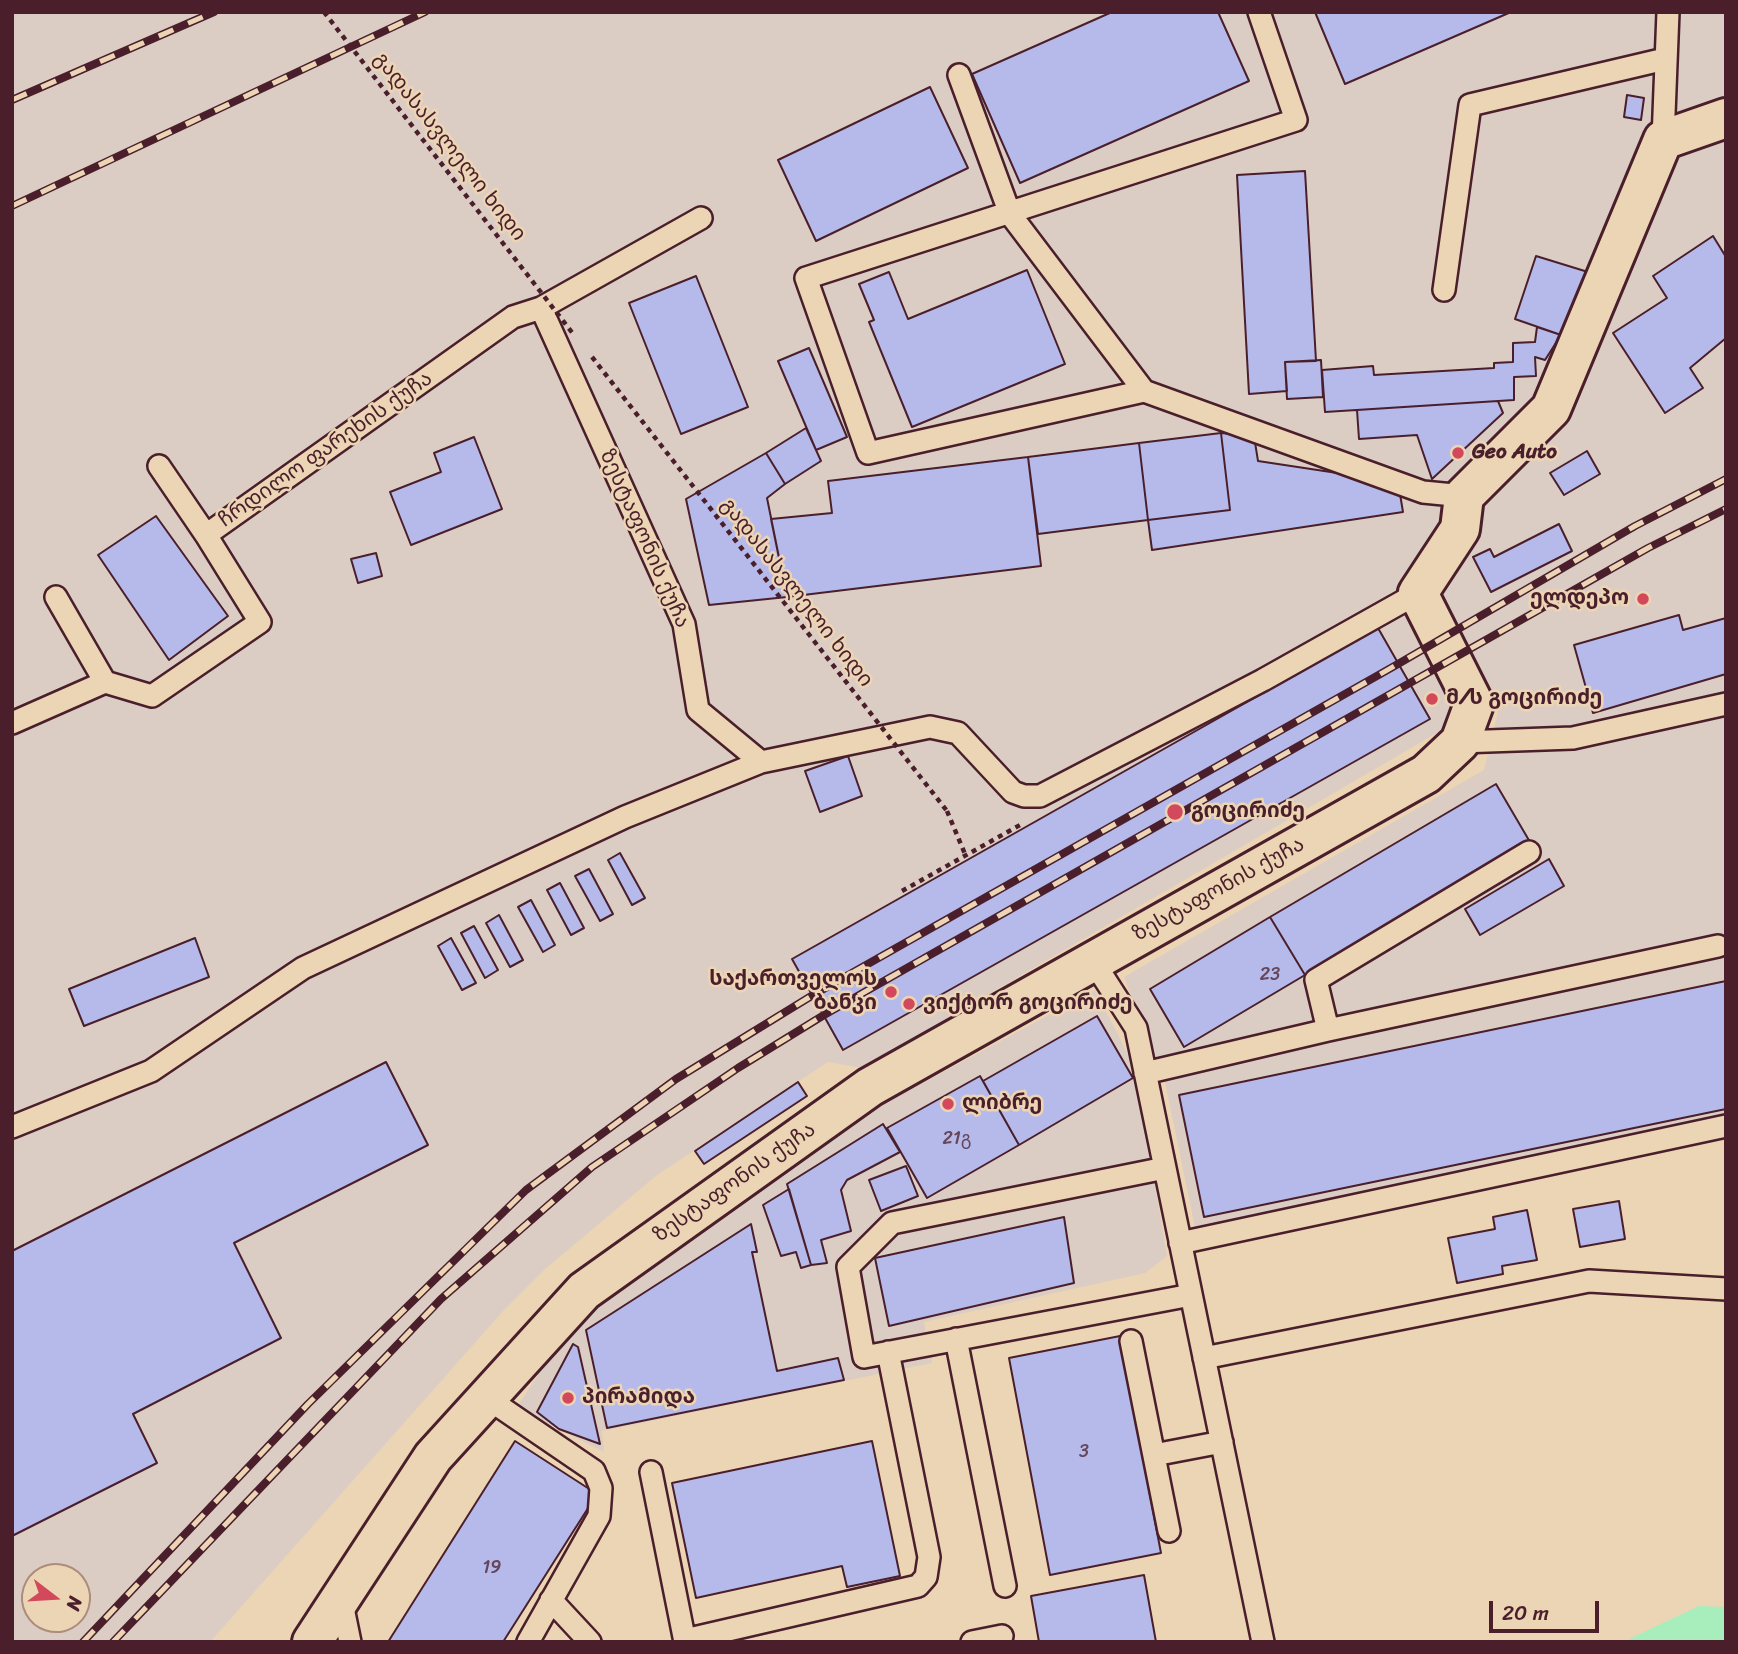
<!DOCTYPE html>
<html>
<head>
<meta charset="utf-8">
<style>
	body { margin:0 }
	#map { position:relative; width:1738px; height:1654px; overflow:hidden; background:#ecd5b4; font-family:Sriracha,sans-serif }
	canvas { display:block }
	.frame { position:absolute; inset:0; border:14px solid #4a1f2b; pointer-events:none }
	.north { position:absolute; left:21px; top:1563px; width:70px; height:70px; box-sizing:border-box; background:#ecd5b4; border:2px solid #ab8c7d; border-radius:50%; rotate:107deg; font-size:19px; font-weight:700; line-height:28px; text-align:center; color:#4a1f2b }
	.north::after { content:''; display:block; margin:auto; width:24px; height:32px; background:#d1495b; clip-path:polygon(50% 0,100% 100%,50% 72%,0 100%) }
	.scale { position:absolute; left:1489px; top:1601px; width:110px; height:32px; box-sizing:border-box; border:4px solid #4a1f2b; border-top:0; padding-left:9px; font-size:21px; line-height:24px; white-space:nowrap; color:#4a1f2b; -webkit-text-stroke:5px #ecd5b4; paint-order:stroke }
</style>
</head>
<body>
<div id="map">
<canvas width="1738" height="1654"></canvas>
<div class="frame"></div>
<div class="north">N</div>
<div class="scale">20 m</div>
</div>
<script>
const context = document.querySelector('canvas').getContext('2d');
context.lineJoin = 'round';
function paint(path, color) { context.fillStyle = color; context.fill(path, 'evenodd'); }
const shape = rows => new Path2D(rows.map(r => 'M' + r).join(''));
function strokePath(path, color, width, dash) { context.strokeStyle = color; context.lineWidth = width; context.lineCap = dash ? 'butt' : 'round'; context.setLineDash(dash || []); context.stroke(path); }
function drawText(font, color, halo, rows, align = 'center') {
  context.font = font + ' Sriracha,"Noto Sans Georgian",sans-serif'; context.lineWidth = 5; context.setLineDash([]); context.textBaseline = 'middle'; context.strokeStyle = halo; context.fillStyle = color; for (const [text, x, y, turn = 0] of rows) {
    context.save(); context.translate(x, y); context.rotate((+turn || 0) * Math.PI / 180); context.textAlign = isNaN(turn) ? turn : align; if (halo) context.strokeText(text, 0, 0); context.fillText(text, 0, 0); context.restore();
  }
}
paint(shape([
	[12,12,1726,12,1726,1134,1199,1247,1165,1082,1124,977,1484,770,1502,695,862,1068,828,1062,657,1175,544,1270,504,1310,210,1642,12,1642],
	[35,1577,77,1577,77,1619,35,1619],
	[1095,990,1136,1070,1167,1256,1145,1273,924,1322,932,1363,602,1431,604,1452,516,1408,575,1320,882,1105]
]), '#dccdc4');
paint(shape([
	[1699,1606,1726,1607,1726,1642,1627,1642,1631,1638]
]), '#a7eebc');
const building = shape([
	[1112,12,1218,12,1249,81,1020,183,972,74,1112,12],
	[1315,12,1511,12,1345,84,1315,12],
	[930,87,968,168,816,241,778,160,930,87],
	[1627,95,1644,98,1641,120,1624,117,1627,95],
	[1305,171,1316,361,1285,362,1287,391,1249,394,1237,175,1305,171],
	[1713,236,1726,257,1726,338,1690,368,1703,388,1665,413,1613,333,1667,298,1653,276,1713,236],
	[1536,256,1588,272,1561,335,1515,319,1536,256],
	[1027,270,1065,364,912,427,869,322,874,320,859,284,889,272,908,319,1027,270],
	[696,276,748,407,681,434,629,303,696,276],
	[1537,327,1561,335,1545,360,1535,357,1536,376,1514,377,1514,400,1325,412,1322,370,1373,366,1374,375,1494,368,1494,363,1513,362,1513,343,1535,342,1537,327],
	[809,348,847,437,816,450,778,361,809,348],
	[1321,360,1323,397,1287,399,1285,362,1321,360],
	[1498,401,1503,413,1432,479,1417,435,1359,439,1357,410,1498,401],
	[806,428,821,461,785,484,766,453,806,428],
	[1221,433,1230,510,1148,520,1139,443,1221,433],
	[1221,433,1254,436,1258,461,1377,479,1399,488,1403,512,1152,550,1148,520,1230,510,1221,433],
	[474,437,502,509,411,545,390,492,441,472,434,453,474,437],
	[1139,443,1148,520,1038,534,1028,457,1139,443],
	[1587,451,1600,474,1564,495,1550,473,1587,451],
	[766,453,785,484,767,498,787,597,709,605,686,499,766,453],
	[1028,457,1041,566,787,597,771,519,832,513,828,481,1028,457],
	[156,516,228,616,169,660,98,555,156,516],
	[1559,524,1572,551,1491,592,1473,557,1490,549,1494,557,1559,524],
	[376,553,382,576,358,583,351,559,376,553],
	[1679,615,1683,630,1726,618,1726,674,1593,713,1574,645,1679,615],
	[1378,628,1430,719,843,1050,792,959,1378,628],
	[848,756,862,796,820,812,805,771,848,756],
	[1496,784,1530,842,1305,975,1270,917,1496,784],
	[620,853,645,898,632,905,608,860,620,853],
	[1549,859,1564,886,1480,935,1465,909,1549,859],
	[589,869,613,914,600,921,575,876,589,869],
	[560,883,584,928,571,935,547,890,560,883],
	[531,900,555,945,543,952,518,907,531,900],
	[499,915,523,960,510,967,486,923,499,915],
	[1270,917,1305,975,1184,1047,1150,989,1270,917],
	[474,926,498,970,485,978,461,933,474,926],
	[195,938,209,977,84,1026,69,989,195,938],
	[451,938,476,983,462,990,438,946,451,938],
	[1726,981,1726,1109,1204,1217,1179,1095,1726,981],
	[1097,1016,1133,1078,1019,1145,983,1081,1097,1016],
	[386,1062,428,1145,234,1243,281,1338,133,1414,157,1463,12,1536,12,1251,386,1062],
	[980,1076,1019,1145,927,1198,887,1128,980,1076],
	[798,1082,807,1096,704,1164,695,1151,798,1082],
	[883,1124,900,1152,847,1180,841,1190,851,1231,821,1240,827,1263,811,1265,787,1184,883,1124],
	[906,1166,918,1196,881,1211,869,1180,906,1166],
	[789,1189,811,1265,801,1268,796,1252,781,1256,763,1205,789,1189],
	[1619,1201,1625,1239,1580,1247,1573,1209,1619,1201],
	[1527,1210,1537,1260,1502,1266,1503,1274,1457,1283,1448,1238,1495,1229,1493,1217,1527,1210],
	[1064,1217,1074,1283,889,1326,875,1258,1064,1217],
	[751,1224,757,1252,752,1252,777,1371,838,1358,844,1380,607,1428,586,1330,751,1224],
	[1120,1336,1161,1553,1050,1575,1009,1358,1120,1336],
	[573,1344,578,1347,600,1444,559,1429,537,1412,573,1344],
	[515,1441,597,1494,503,1642,388,1642,515,1441],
	[872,1441,900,1576,847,1587,842,1566,696,1598,672,1483,872,1441],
	[1144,1575,1156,1642,1039,1642,1031,1596,1144,1575]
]);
paint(building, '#b6baeb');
strokePath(building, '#4a1f2b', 2);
const lane = shape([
	[959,75,1010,214,1144,391,1423,492,1464,496],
	[1663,140,1668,12],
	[1444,290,1470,105,1665,59],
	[541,308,684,624,698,710,761,762,930,727,958,733,1013,792,1024,796,1040,796,1263,680,1418,593],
	[1144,391,868,453,806,278,1296,120,1259,12],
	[159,466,206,535],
	[56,597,105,682,152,696,260,622,206,535,513,317,541,308,701,218],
	[12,723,105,682],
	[1460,742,1573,738,1726,704],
	[1093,961,1136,1028,1263,1642],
	[1328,1030,1316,980,1529,852],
	[1145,1073,1328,1030,1718,946],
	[12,1127,151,1071,303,968,625,817,761,762],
	[1165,1168,892,1223,848,1267,864,1357,1191,1295],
	[1180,1243,1726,1126],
	[956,1339,1005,1586],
	[1131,1341,1169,1531],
	[1204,1358,1589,1281,1726,1289],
	[487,1398,594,1471,601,1488,599,1516,528,1642],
	[1154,1455,1222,1442],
	[651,1472,685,1642],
	[341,1598,350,1642],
	[551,1600,590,1642],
	[685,1640,918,1586,926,1577,929,1557,888,1352],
	[972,1642,1002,1636]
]);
const street = shape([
	[312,1642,433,1457,584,1291,870,1087,1426,774,1460,742,1474,704,1418,593,1460,529,1464,496,1551,409,1663,140,1726,118]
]);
strokePath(lane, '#4a1f2b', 26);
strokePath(street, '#4a1f2b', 44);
strokePath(shape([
	[947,811,965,854],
	[902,891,1020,825]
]), '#4a1f2b', 4.5, [5, 5]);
strokePath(lane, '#ecd5b4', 21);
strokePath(street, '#ecd5b4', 38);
const rail = shape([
	[12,100,214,12],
	[12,206,425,12],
	[83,1642,308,1404,526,1190,676,1079,813,995,1398,664,1635,526,1726,479],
	[113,1642,441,1299,592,1167,738,1068,824,1015,1648,548,1726,509]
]);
strokePath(rail, '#4a1f2b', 8);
strokePath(rail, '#ecd5b4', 5, [16]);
strokePath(shape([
	[324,12,574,335],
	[592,357,947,811]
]), '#4a1f2b', 4.5, [5, 5]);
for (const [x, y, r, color] of [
	[1458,453,7,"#d1495b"],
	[1643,599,7,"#d1495b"],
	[1432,699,7,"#d1495b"],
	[1175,812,9,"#d1495b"],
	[891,992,7,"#d1495b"],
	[909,1004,7,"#d1495b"],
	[948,1104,7,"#d1495b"],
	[568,1398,7,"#d1495b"]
]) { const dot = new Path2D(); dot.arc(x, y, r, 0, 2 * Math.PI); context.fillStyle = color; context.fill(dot); strokePath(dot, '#ecd5b4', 2.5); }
drawText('18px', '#65465b', null, [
	["23",1270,975],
	["21გ",957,1139],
	["3",1084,1452],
	["19",492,1568]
]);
drawText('21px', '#4a1f2b', '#ecd5b4', [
	["გადასასვლელი ხიდი",449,147,52],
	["ჩრდილო ფარეხის ქუჩა",326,450,-35],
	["ზესტაფონის ქუჩა",644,539,66],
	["გადასასვლელი ხიდი",796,593,52],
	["ზესტაფონის ქუჩა",1219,890,-29],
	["ზესტაფონის ქუჩა",735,1183,-35]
]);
drawText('bold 21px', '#4a1f2b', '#ecd5b4', [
	["Geo Auto",1472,453],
	["ელდეპო",1629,599,"right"],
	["მ/ს გოცირიძე",1446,699],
	["გოცირიძე",1191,812],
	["საქართველოს",877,980,"right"],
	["ბანკი",877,1004,"right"],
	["ვიქტორ გოცირიძე",923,1004],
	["ლიბრე",962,1104],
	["პირამიდა",582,1398]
], 'left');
</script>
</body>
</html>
